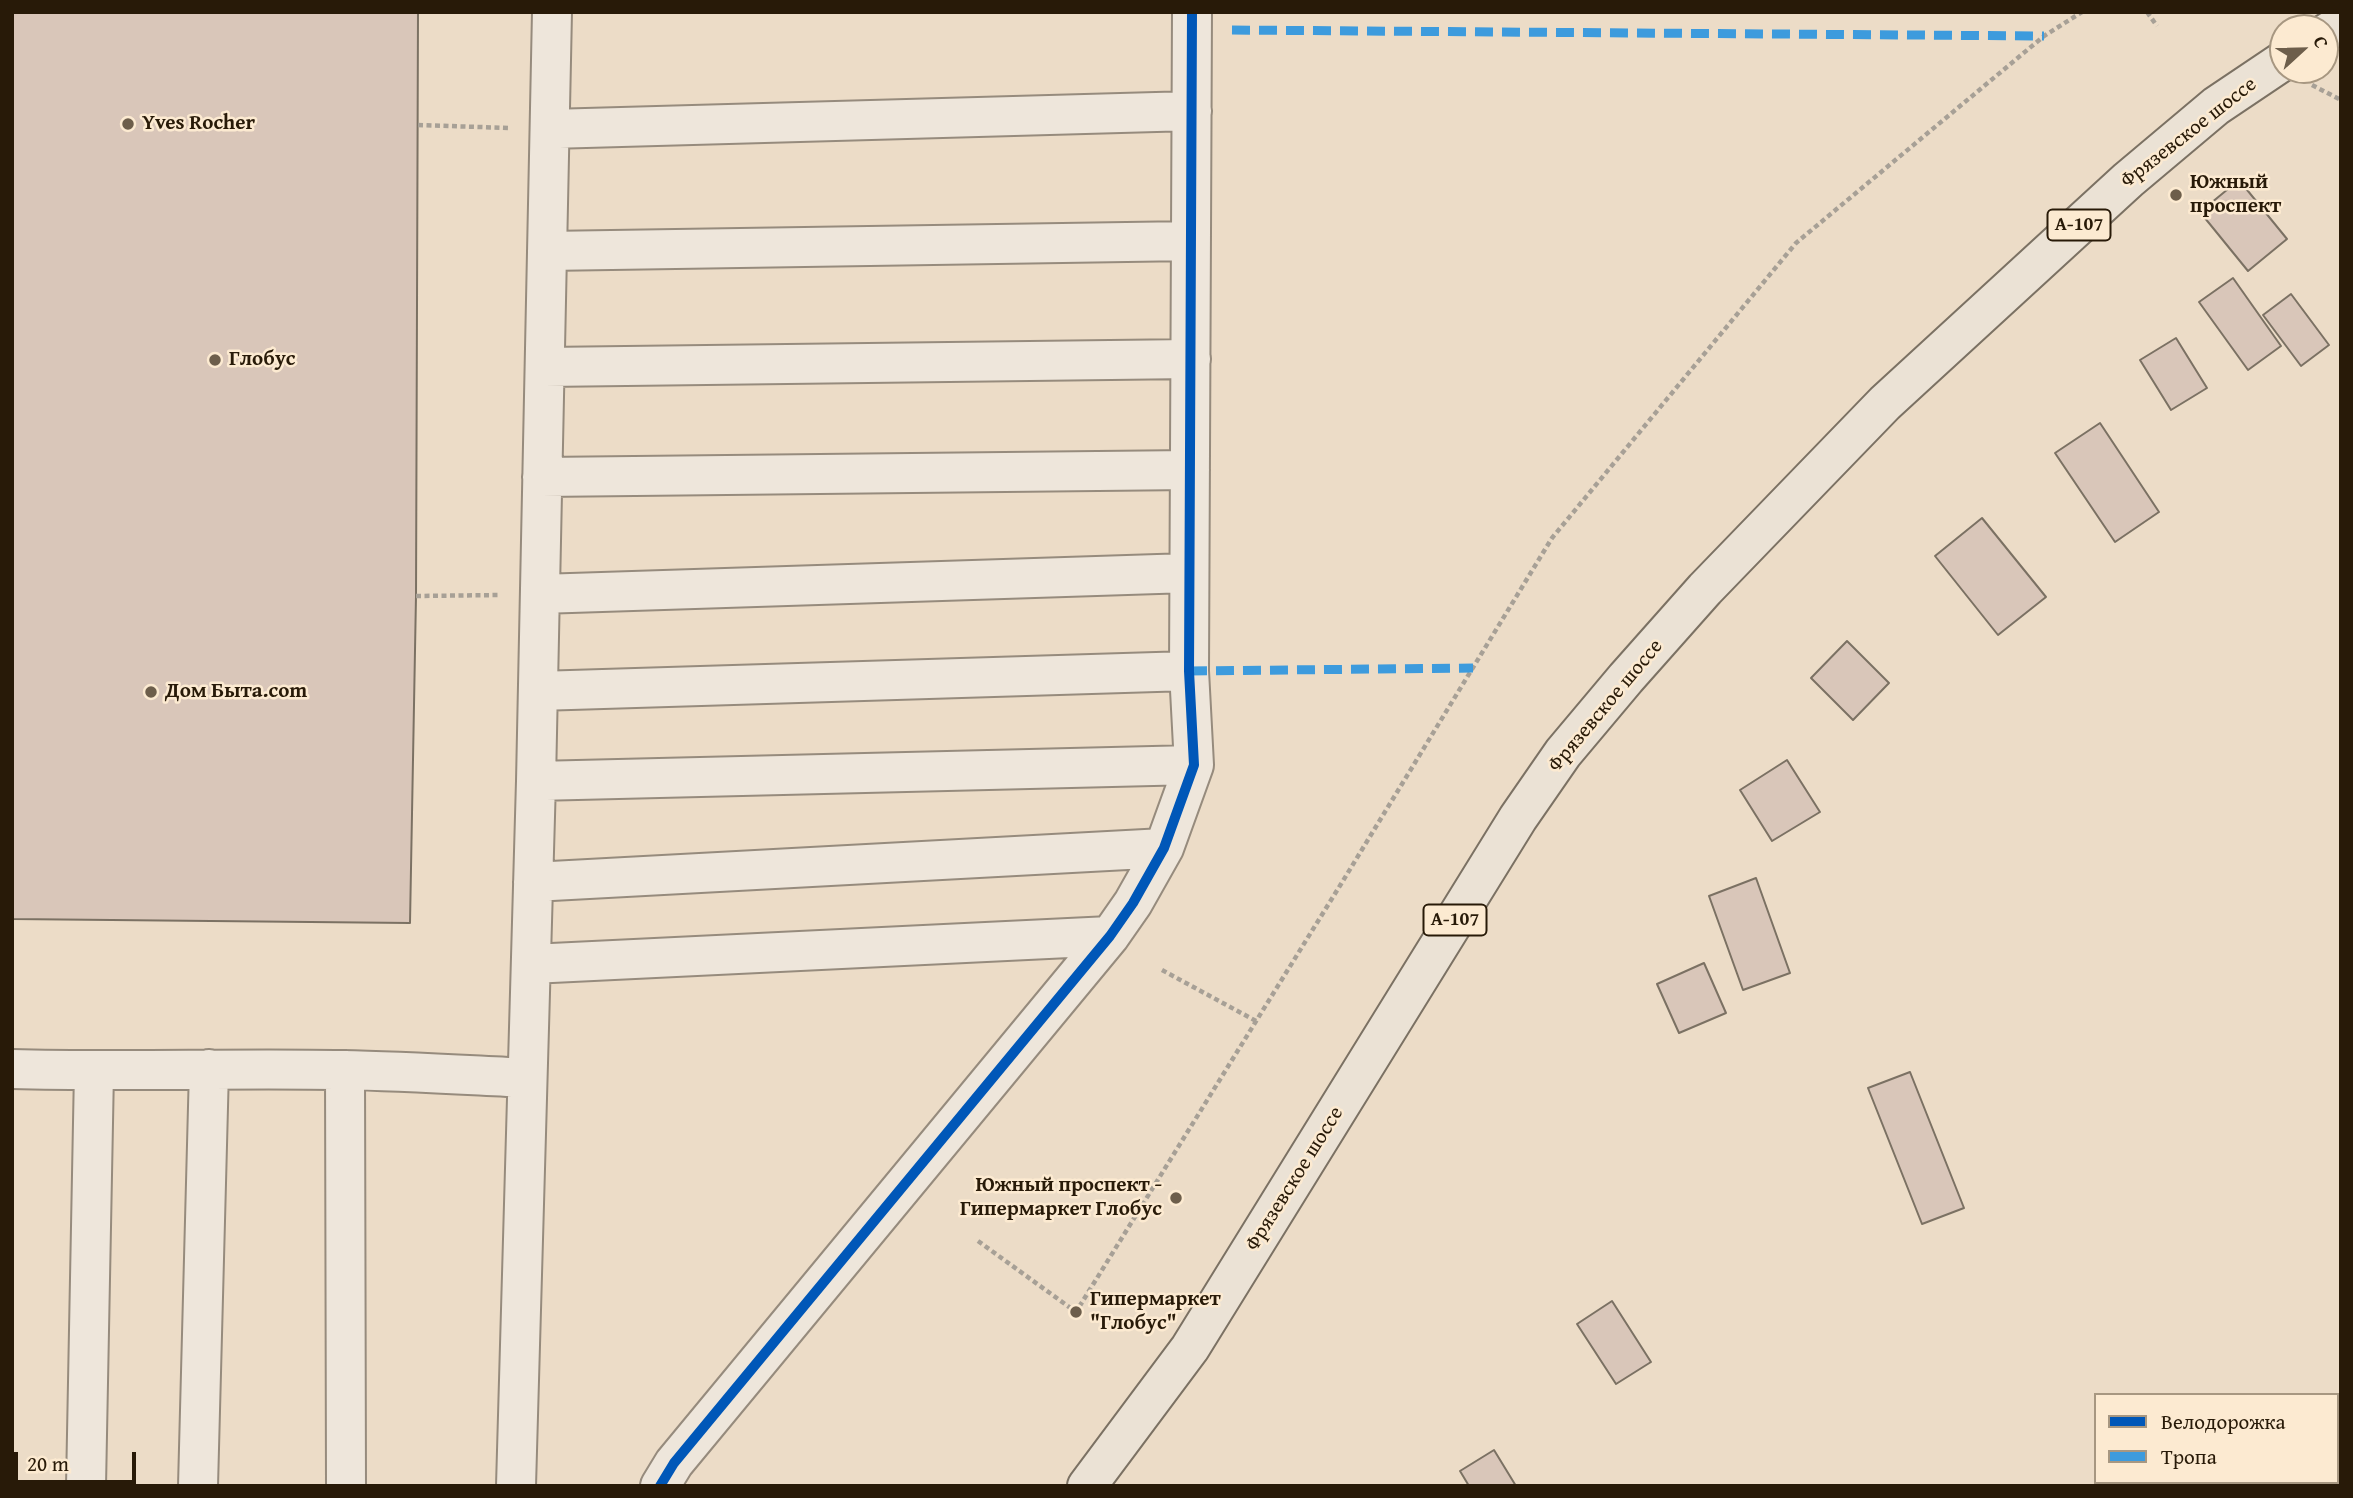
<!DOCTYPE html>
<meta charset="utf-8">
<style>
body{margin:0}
#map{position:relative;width:2353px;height:1498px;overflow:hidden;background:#ecdcc7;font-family:"Gentium Book Plus",serif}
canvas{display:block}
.frame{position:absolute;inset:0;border:14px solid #281a08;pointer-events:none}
.legend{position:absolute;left:2094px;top:1393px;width:245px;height:91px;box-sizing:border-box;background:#fcead1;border:2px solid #a79781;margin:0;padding:9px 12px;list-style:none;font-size:21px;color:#281a08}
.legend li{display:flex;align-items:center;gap:14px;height:35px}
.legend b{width:35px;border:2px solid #a79781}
.north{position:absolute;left:2269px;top:14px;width:70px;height:70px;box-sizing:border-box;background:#fcead1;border:2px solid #a79781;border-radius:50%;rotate:68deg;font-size:19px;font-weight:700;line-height:28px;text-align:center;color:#281a08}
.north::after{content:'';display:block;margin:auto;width:24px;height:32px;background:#6d5e4b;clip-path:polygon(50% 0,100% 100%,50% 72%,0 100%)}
.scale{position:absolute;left:14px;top:1452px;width:122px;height:32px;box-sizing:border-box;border:4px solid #281a08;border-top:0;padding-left:9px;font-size:21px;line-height:24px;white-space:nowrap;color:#281a08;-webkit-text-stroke:5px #fcead1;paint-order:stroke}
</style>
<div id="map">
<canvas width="2353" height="1498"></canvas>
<div class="frame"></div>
<ul class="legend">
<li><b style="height:9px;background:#0057b8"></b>Велодорожка</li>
<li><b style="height:9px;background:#3d9bdd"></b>Тропа</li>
</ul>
<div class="north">С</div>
<div class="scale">20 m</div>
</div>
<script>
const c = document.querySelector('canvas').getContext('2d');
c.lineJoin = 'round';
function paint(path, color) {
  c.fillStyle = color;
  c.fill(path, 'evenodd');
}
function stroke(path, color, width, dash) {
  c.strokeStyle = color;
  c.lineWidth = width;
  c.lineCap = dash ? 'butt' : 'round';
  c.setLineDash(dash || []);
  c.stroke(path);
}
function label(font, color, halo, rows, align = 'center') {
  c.font = font + ' "Gentium Book Plus",serif';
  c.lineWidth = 5;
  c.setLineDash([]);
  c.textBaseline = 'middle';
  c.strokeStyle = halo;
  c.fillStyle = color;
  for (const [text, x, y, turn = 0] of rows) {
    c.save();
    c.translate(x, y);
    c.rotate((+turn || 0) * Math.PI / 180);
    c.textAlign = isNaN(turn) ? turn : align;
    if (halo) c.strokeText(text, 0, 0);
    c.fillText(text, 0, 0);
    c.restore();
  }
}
const building = new Path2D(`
 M12,12H418L416,596L410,923L12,919Z
 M2239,180L2287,239L2248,271L2200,212Z
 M2233,278L2281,346L2248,370L2199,302Z
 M2291,294L2329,345L2301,366L2263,315Z
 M2176,338L2207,388L2171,410L2140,360Z
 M2100,423L2159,512L2115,542L2055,453Z
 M1982,518L2046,597L1998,635L1935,556Z
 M1847,641L1889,683L1853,720L1811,678Z
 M1787,760L1820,812L1772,841L1740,790Z
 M1756,878L1790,973L1743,990L1709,896Z
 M1704,963L1726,1013L1679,1033L1657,984Z
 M1910,1072L1964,1208L1922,1224L1868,1088Z
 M1612,1301L1651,1362L1616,1384L1577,1324Z
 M1494,1450L1516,1486H1469L1460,1471Z`);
paint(building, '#d9c6b9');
stroke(building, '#7b7163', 2);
const minor = new Path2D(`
 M552,12L536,781L1194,765
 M550,129L1192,111
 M547,251L1191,241
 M545,367L1191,359
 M542,477L1190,470
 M540,594L1189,573
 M538,691L1189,671
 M533,882L1164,848
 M531,964L1110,936
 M12,1069C122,1072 232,1068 342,1070C403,1071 465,1075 527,1078
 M345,1070L346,1486
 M86,1486L94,1071
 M198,1486L209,1069
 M516,1486L536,781
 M660,1486L674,1463L1110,936L1133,903L1164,848L1194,765L1189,671L1192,12`);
const highway = new Path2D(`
 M2325,34L2341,24
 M1087,1486L1190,1348L1518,818L1563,753L1626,678L1705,589L1885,403L2128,180L2216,106L2283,61`);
stroke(minor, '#968b7d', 42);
stroke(highway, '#7b7163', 42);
stroke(new Path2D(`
 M2147,12L2157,26
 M2312,85L2341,100
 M418,125L510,128
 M416,596L500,595
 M1162,970L1256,1021
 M978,1241L1076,1312L1341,884L1552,538L1796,243L2044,36L2082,12`), '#a7a096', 4.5, [5, 3.5]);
stroke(minor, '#eee6db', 38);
stroke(highway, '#ebe2d5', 38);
stroke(new Path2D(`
 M1232,30L2044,36
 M1189,671L1473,668`), '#3d9bdd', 9, [18, 9]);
stroke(new Path2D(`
 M660,1486L674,1463L1110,936L1133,903L1164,848L1194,765L1189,671L1192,12`), '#0057b8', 10);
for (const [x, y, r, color] of [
 [128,124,7,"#6d5e4b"],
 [2176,195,7,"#6d5e4b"],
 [215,360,7,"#6d5e4b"],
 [151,692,7,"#6d5e4b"],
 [1176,1198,7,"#6d5e4b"],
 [1076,1312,7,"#6d5e4b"]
]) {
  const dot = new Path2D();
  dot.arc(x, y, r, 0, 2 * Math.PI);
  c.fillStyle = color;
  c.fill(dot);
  stroke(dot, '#fcead1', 2.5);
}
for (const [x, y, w] of [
 [2079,225,63],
 [1455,920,63]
]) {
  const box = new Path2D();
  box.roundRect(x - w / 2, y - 15.5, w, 31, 5);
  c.fillStyle = '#fcead1';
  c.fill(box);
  stroke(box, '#281a08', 2);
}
label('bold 19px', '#281a08', null, [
 ["А-107",2079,225],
 ["А-107",1455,920]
]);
label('bold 21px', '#281a08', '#fcead1', [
 ["Yves Rocher",142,124],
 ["Южный",2190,183],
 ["проспект",2190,207],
 ["Глобус",229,360],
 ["Дом Быта.com",165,692],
 ["Южный проспект -",1162,1186,"right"],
 ["Гипермаркет Глобус",1162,1210,"right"],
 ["Гипермаркет",1090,1300],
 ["\"Глобус\"",1090,1324]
], 'left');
label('21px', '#281a08', '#fcead1', [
 ["Фрязевское шоссе",2189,133,-38],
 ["Фрязевское шоссе",1606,706,-50],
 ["Фрязевское шоссе",1295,1179,-58]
]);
</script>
